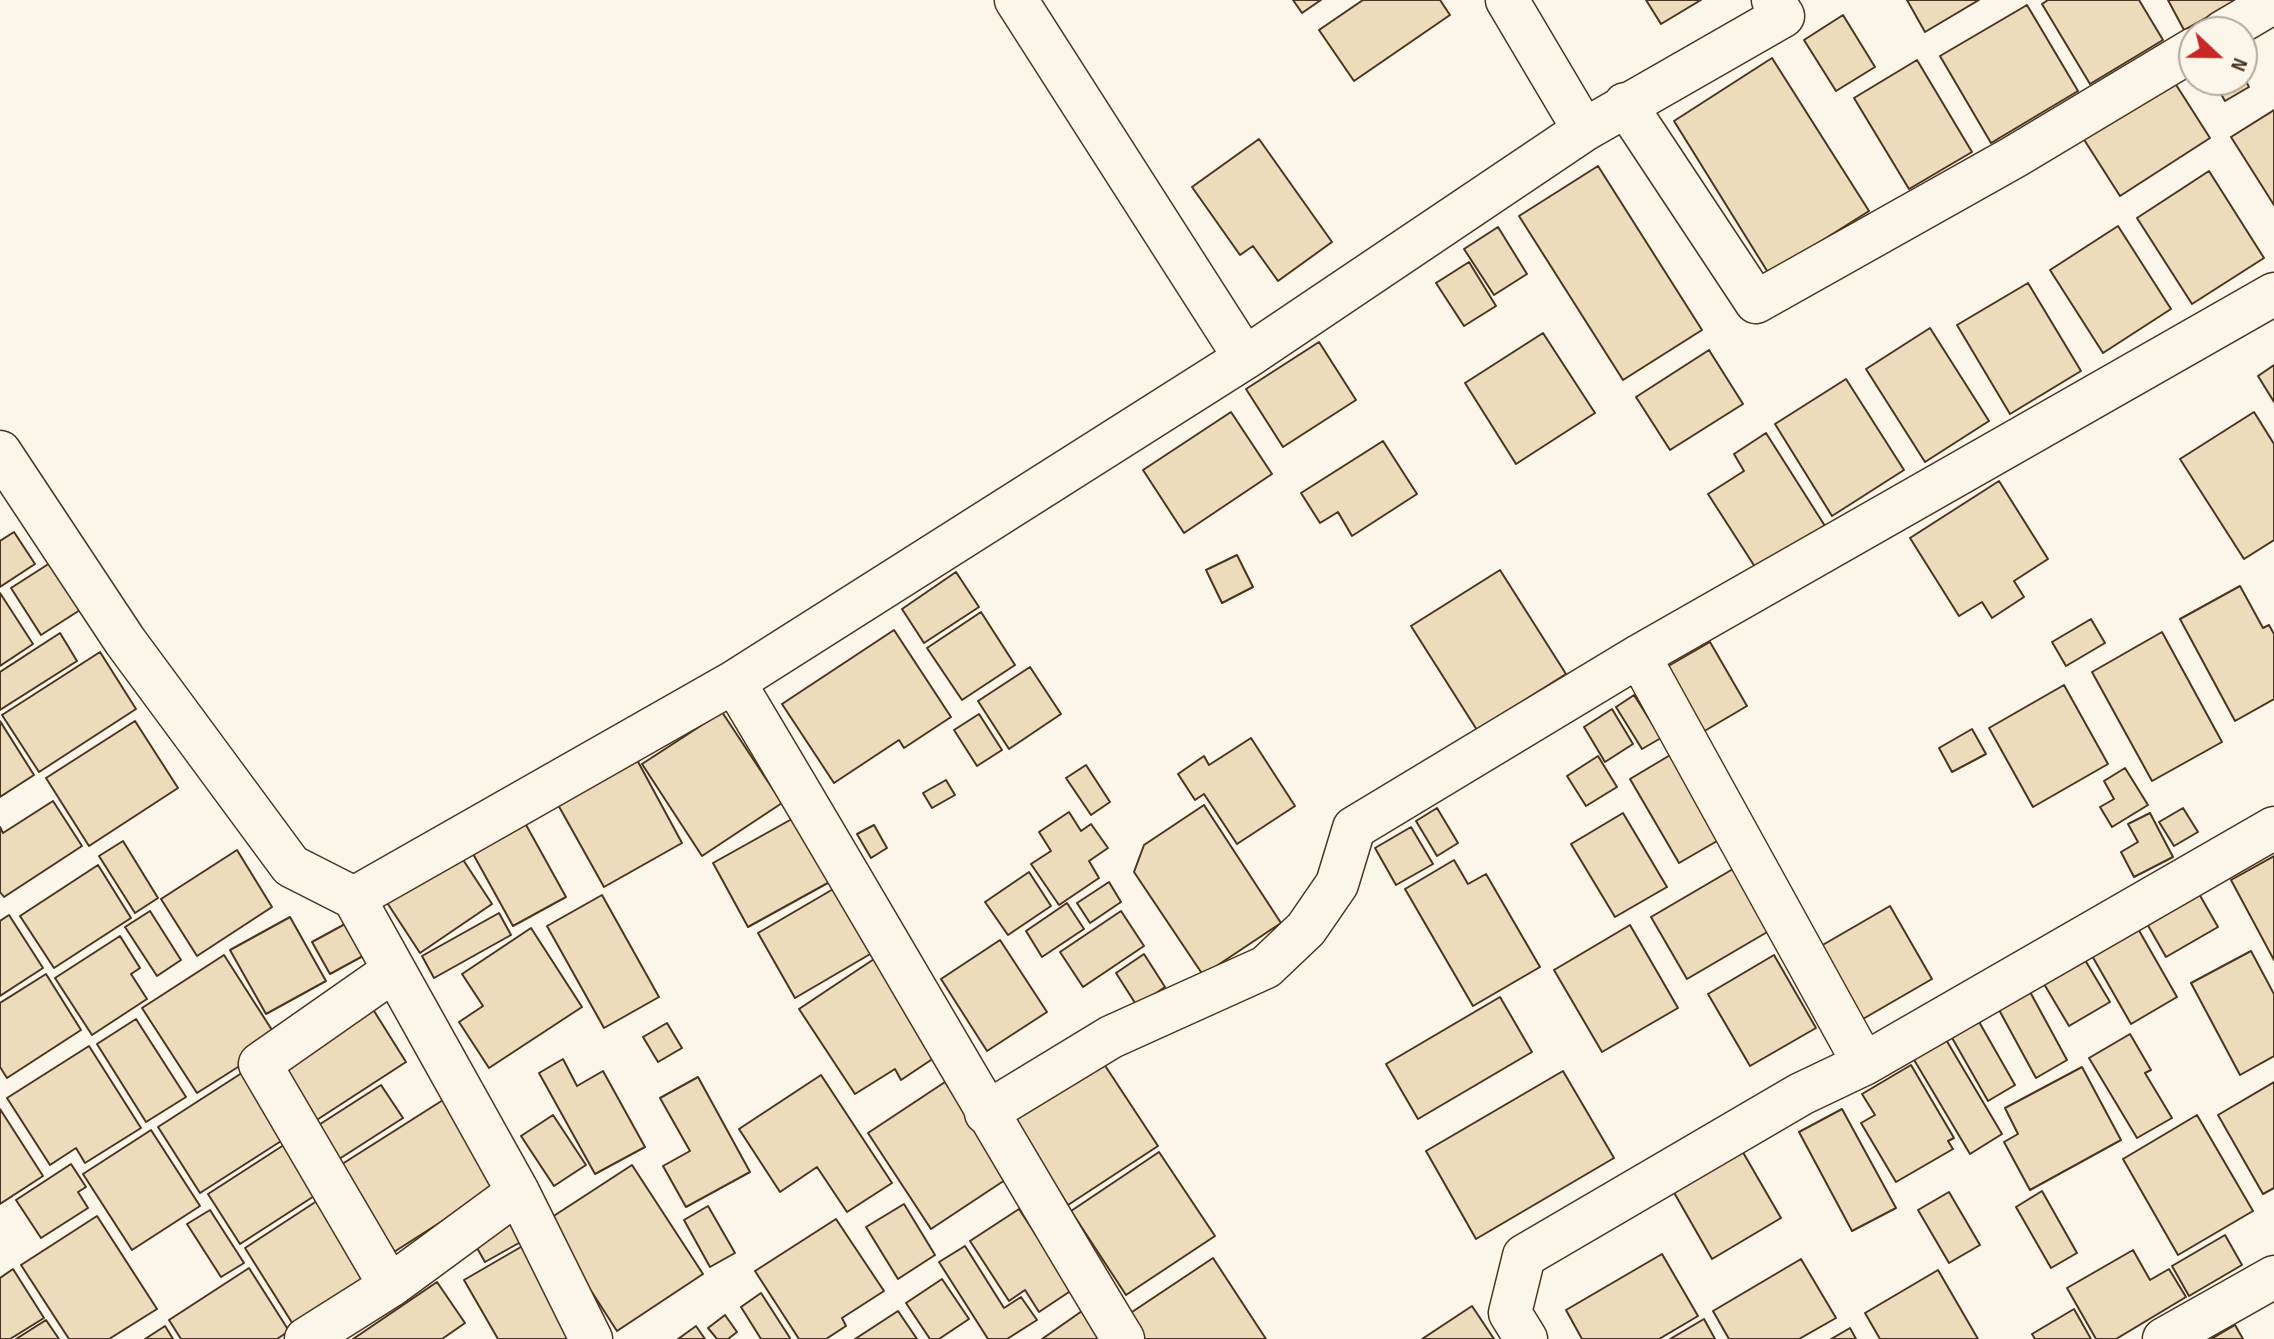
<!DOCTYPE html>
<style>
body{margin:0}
#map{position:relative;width:2274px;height:1339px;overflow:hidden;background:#fbf6e9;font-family:"Sofia Sans Condensed",sans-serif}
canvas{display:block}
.north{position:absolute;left:2178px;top:16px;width:80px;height:80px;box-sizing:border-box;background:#fbf6e9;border:2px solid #b4a999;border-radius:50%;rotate:112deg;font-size:22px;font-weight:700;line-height:32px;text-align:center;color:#4a3520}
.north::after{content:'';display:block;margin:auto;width:28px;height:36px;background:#c62828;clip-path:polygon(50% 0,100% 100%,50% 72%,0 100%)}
</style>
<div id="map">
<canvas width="2274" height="1339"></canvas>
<div class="north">N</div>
</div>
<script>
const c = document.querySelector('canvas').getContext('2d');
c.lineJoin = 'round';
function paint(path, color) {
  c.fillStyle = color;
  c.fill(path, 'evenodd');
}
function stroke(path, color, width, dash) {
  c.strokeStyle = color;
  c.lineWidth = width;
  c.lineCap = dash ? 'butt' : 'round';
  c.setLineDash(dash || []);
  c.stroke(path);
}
const building = new Path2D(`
 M1293,0H1321L1302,13Z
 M1363,0H1440L1450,15L1354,81L1319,30Z
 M1646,0H1701L1661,24Z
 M1907,0H1979L1925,32Z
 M2048,0H2139L2163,40L2090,84L2042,4Z
 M2168,0H2238L2184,30Z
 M2027,5L2078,91L1991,143L1940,56Z
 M1843,15L1875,67L1836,91L1804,40Z
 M1772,58L1869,211L1769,274L1674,121Z
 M1917,60L1972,152L1909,189L1854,98Z
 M2242,74L2249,87L2225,101L2213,80H2242Z
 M2173,80L2210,138L2120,196L2083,138Z
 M2274,110V205L2231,137Z
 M1259,139L1332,242L1278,281L1253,246L1240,255L1192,187Z
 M1598,166L1702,330L1623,380L1519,216Z
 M2209,171L2264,258L2192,304L2137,218Z
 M2118,226L2171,309L2103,353L2050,270Z
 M1498,227L1527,274L1494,295L1464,249Z
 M1469,262L1496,306L1464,326L1436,283Z
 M2028,283L2081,371L2010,414L1957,325Z
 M1930,328L1989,421L1925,462L1866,369Z
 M1543,333L1595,413L1516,464L1465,383Z
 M1319,342L1356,400L1283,447L1246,389Z
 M1709,350L1743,404L1670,450L1636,397Z
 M2274,365V402L2258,376Z
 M1846,379L1904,470L1832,516L1775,424Z
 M1231,412L1272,474L1184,533L1143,470Z
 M2254,412L2274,444V540L2244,559L2180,459Z
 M1766,433L1825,526L1757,570L1708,494L1744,471L1734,454Z
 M1383,441L1417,494L1352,536L1338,512L1320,523L1301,493Z
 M1999,481L2048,559L2014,581L2024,597L1992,618L1982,602L1959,616L1910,538Z
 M14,532L35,564L0,587V541Z
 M1237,555L1253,587L1222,603L1206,570Z
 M50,563L80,610L41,635L11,588Z
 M1500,570L1566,674L1477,730L1411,626Z
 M956,572L979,607L924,643L902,609Z
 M2240,586L2263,628L2269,625L2274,634V699L2235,721L2180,619Z
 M0,593L33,644L0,666Z
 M981,612L1015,665L962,700L927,648Z
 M2091,619L2105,643L2066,666L2052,642Z
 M894,630L951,717L904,748L899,740L834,783L782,704Z
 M2162,632L2222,742L2152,781L2092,672Z
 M60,633L77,661L0,710V672Z
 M1710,642L1747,706L1696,736L1658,672Z
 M100,652L136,709L39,772L2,715Z
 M1030,667L1061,714L1009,749L978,701Z
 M2064,685L2108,764L2033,807L1989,728Z
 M1634,695L1661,738L1642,749L1616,707Z
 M1612,709L1633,744L1605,762L1584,727Z
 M722,712L782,803L702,856L642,764Z
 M979,714L1002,750L977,766L954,730Z
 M0,721L34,775L0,797Z
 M135,721L178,788L89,846L46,778Z
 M1972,729L1986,754L1952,772L1939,748Z
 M1251,738L1295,806L1237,844L1204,794L1195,800L1178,774L1204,756L1209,765Z
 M1682,748L1731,833L1679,863L1630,779Z
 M1598,756L1617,787L1586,806L1567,776Z
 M636,758L682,843L604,887L557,803Z
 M1086,765L1110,802L1091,815L1066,778Z
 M2125,768L2148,805L2112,827L2100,807L2114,799L2104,781Z
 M946,780L955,795L932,808L923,793Z
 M53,801L82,846L4,897L0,892V827L3,833Z
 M1204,805L1281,923L1203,975L1134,872L1144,845Z
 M1437,808L1458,843L1437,856L1416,821Z
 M2183,808L2198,832L2174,846L2159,822Z
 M1069,812L1081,831L1091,824L1108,848L1089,861L1099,878L1059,905L1031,864L1051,851L1039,832Z
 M1623,813L1667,887L1615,917L1571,844Z
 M2150,813L2173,857L2134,877L2121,852L2138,842L2128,824Z
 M799,815L835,879L748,927L713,863Z
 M525,823L566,897L513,926L472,852Z
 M874,825L887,848L871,858L857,834Z
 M1411,827L1433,864L1396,885L1375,848Z
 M123,841L158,898L135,913L99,856Z
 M456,849L492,904L420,953L384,898Z
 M237,850L272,907L197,956L161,899Z
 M2274,856V960L2231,880Z
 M1454,860L1468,884L1486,874L1540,967L1473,1006L1405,889Z
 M98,865L131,918L54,968L20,916Z
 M1733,869L1769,931L1687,979L1651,917Z
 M1029,872L1051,906L1008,935L985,902Z
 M1109,882L1121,902L1090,923L1077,903Z
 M835,888L872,953L795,998L758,933Z
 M2198,892L2218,927L2166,957L2146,922Z
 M602,895L659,997L604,1028L547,926Z
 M1067,903L1084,929L1042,957L1026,931Z
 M1890,906L1932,979L1856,1023L1814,950Z
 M150,911L181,960L157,976L125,927Z
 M1121,911L1144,946L1083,987L1060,952Z
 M499,913L511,935L434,978L422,956Z
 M9,915L43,968L0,996V921Z
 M290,917L326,981L266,1014L230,950Z
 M345,924L363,956L330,974L312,942Z
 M1630,925L1678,1008L1602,1052L1554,970Z
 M2137,927L2177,997L2131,1024L2091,954Z
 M531,928L582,1007L489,1068L459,1022L483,1006L462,974Z
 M120,936L140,968L131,974L147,999L92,1035L55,978Z
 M1000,940L1047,1012L987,1051L941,979Z
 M2251,951L2274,994V1056L2240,1075L2191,983Z
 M1144,954L1165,987L1137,1006L1116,973Z
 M224,955L279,1041L197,1093L142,1008Z
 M1774,955L1816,1028L1750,1066L1708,994Z
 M874,959L937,1056L901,1080L895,1069L855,1094L799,1009Z
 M2085,960L2110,1002L2069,1026L2044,984Z
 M46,974L81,1030L7,1078L0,1067V1003Z
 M2029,990L2067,1060L2036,1078L1998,1008Z
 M1500,997L1532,1052L1418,1119L1386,1064Z
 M369,1003L406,1062L309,1125L271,1066Z
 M1974,1013L2015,1085L1988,1101L1947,1029Z
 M136,1019L186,1097L146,1122L97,1044Z
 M667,1023L682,1048L658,1062L643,1037Z
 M1942,1033L2002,1134L1970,1154L1910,1053Z
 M2130,1034L2151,1070L2145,1073L2172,1118L2137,1138L2089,1058Z
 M89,1046L141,1128L85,1163L76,1148L50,1165L7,1098Z
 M563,1059L577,1086L603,1071L645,1147L595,1174L539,1073Z
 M1102,1061L1158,1146L1068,1205L1013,1120Z
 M1911,1065L1954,1138L1948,1141L1953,1149L1896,1182L1861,1123L1875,1115L1862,1094Z
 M2082,1067L2121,1140L2030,1190L2004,1142L2018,1134L2005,1108Z
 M248,1069L289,1136L200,1193L158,1127Z
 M1563,1071L1614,1158L1476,1239L1426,1151Z
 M821,1075L892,1183L847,1212L817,1167L780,1192L739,1129Z
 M698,1077L750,1172L686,1207L663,1166L690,1151L660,1098Z
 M945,1082L1008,1178L931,1229L868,1133Z
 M2274,1082V1188L2263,1194L2218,1115Z
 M381,1085L403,1118L336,1161L314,1128Z
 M443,1100L497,1186L383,1259L328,1173Z
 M0,1109L43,1176L0,1204Z
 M1842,1109L1896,1208L1852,1231L1799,1132Z
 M553,1115L586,1165L554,1186L521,1136Z
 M2197,1115L2253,1211L2178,1255L2123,1159Z
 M151,1130L200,1206L132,1250L83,1174Z
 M290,1141L322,1191L240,1244L208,1194Z
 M1737,1142L1781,1218L1712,1259L1668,1182Z
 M1159,1152L1215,1236L1126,1295L1071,1211Z
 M71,1164L86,1187L78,1192L88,1208L41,1238L16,1200Z
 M632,1165L703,1274L617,1331L546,1221Z
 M2042,1191L2077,1253L2051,1268L2016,1207Z
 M1949,1192L1980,1245L1949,1263L1918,1210Z
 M323,1197L375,1278L296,1329L245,1248Z
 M904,1204L935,1255L898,1279L866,1227Z
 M708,1206L735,1253L710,1267L684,1220Z
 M1019,1209L1072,1290L1039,1312L1025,1290L1009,1301L970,1241Z
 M210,1210L244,1263L221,1277L187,1224Z
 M97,1216L157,1309L109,1339H69L21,1265Z
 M514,1217L526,1239L485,1262L473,1241Z
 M836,1219L884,1291L842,1318L846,1326L826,1339H799L755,1271Z
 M2225,1235L2242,1265L2189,1296L2172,1266Z
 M526,1244L580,1339H498L464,1280Z
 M965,1246L1004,1308L1021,1297L1037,1320L1007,1339H988L939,1262Z
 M2133,1250L2150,1280L2169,1269L2186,1297L2116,1339H2096L2067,1288Z
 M1662,1254L1698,1316L1659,1339H1582L1566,1310Z
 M1213,1258L1266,1339H1141L1126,1316Z
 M1801,1259L1836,1318L1799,1339H1729L1713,1311Z
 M249,1268L289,1331L277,1339H181L169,1320Z
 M13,1269L44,1318L10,1339H0V1278Z
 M1938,1270L1978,1339H1880L1865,1313Z
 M942,1279L969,1319L939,1339H930L906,1303Z
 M437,1282L465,1323L442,1339H353Z
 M761,1293L790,1338L789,1339H761L741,1307Z
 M1472,1306L1494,1339H1422Z
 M2074,1309L2091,1339H2035L2032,1334Z
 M898,1311L917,1339H855Z
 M1082,1311L1102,1339H1042Z
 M725,1315L737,1332L728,1339H717L708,1328Z
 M1704,1319L1715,1339H1670Z
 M46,1320L59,1339H16Z
 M2235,1325L2243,1339H2211Z
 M165,1326L173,1339H145Z
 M696,1326L705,1339H678Z
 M1850,1328L1856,1339H1831Z`);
paint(building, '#ecdcbc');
stroke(building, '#4a3520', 2);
const street = new Path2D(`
 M1016,0L1245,358
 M1507,0L1584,130
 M2223,32L2274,2
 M1625,104L1756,302L2014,157L2194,49
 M0,452L125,641L291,866L354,898
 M1639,656L1864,1064
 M734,682C865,900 991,1121 1123,1339
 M986,1113L1111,1037L1266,967L1306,929L1337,884L1354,828L1639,656L2274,294
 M390,1286L260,1064L393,971
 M306,1339L390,1286L518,1192
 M591,1339L518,1192L354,898L734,682L1245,358L1584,130L1783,16L1773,0
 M1526,1339L1510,1313L1524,1256L1801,1094L1864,1064L2274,828
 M2164,1339L2274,1277`);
stroke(street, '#4a3520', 45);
stroke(street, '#fbf6e9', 42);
</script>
